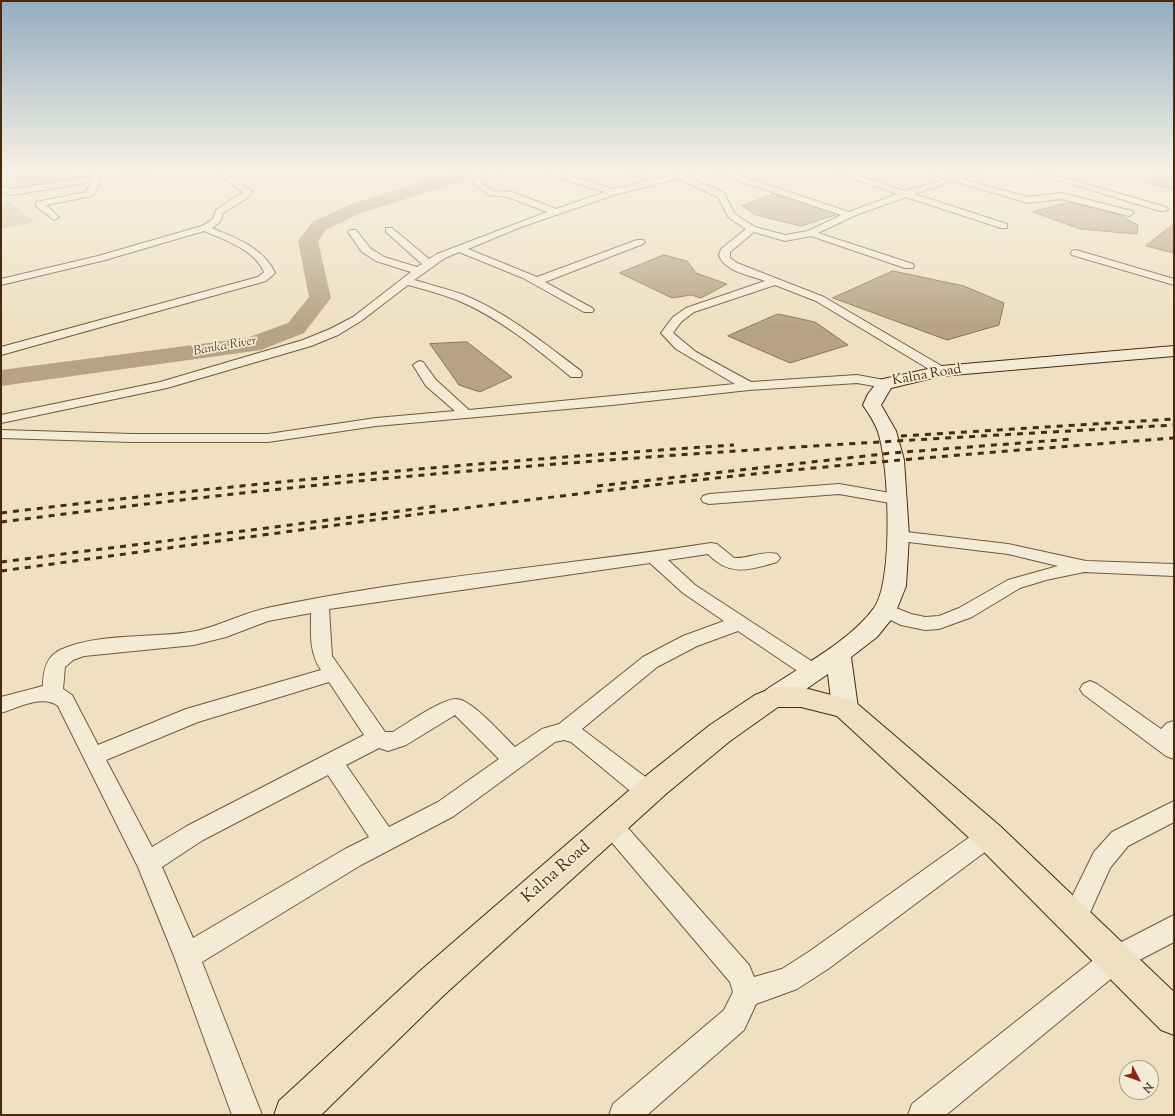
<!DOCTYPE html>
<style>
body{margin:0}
#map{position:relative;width:1175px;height:1116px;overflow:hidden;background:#eee0c1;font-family:"Sorts Mill Goudy",serif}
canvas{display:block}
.frame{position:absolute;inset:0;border:2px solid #482b0f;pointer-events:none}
.north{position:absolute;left:1119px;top:1060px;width:40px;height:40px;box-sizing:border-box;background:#f4ebd7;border:1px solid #af9e87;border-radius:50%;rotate:131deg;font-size:11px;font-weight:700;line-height:16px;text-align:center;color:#482b0f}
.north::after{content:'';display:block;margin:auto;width:14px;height:18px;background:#8f2418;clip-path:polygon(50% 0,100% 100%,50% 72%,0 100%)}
</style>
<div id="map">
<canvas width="1175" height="1116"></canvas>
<div class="frame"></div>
<div class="north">N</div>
</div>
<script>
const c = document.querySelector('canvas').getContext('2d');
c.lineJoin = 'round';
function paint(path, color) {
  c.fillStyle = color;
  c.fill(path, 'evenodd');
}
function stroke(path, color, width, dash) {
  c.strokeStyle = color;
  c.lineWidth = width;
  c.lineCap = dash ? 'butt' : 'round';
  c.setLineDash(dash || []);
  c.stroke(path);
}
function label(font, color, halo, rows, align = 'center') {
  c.font = font + ' "Sorts Mill Goudy",serif';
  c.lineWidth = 3.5;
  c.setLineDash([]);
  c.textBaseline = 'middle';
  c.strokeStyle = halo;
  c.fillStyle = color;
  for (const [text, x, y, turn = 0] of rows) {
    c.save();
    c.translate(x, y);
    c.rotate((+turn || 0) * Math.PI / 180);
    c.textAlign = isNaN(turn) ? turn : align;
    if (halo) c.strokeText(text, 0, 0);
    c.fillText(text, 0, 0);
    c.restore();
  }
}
paint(new Path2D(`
 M18,172H72L81,177L17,187L14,177Z
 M10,202L34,222L1,229V204Z`), '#d2c1a3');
const water = new Path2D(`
 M1174,177V190L1149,184Z
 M774,194L826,209L835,215L801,226L756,215L742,206Z
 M1070,202L1120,215L1138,225L1137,234L1080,229L1033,212Z
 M1174,224V253L1146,246Z
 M664,255L687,261L696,273L727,284L701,298L691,295L672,298L620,273Z
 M893,271L964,286L1004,303L999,325L947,340L833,298Z
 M778,314L815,322L848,345L790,363L728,336Z
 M467,342L512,377L480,392L459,385L430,344Z`);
paint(water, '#b6a284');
stroke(water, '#8a7255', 1);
paint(new Path2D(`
 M454,172H475L473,175L463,181L361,213L326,230L318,241L331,298L304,333L261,350L1,386V370L247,338L288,323L309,297L298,241L312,222L349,205Z`), '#b6a284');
const street = new Path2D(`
 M91,172H148L144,174L100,178L96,192L92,196L46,205L59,217L54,220L36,206V202L86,192L91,182L13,195L1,192V186L13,189L88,177L94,176Z
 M214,172H223L252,191L249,197L223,213L220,222L212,228C236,238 264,248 275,273L266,281L1,355V347L258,277L264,272C255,250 225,240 204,231L105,260L1,285V279L98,256L202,226L213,219L216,210L243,192Z
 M494,172H505L482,183L494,191L512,192L556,209L605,192L545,174L544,172H556L614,189L648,181L625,172H637L658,179L685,172H698L687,176L724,193L734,213L741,218L755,227L785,235L808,231L841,215L718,174L717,172H729L849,212L897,194L835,172H847L905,191L945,179L926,172H939L953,176L968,172H981L963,179L1028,197L1061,193L1132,211L1134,213L1129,216L1061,199L1028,203L954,181L914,194L1007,224V228H1001L906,197L856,215L818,233L913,264L914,266L913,268H905L811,236L785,241L754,232L730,252V258L737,263L824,297L945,368L947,371L945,374H937L816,301L775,285L694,312L681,322L673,333L696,352L751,382L857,375L890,381L892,384L890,387L885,388L857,383L749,390L612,405L376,426L268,442H132L1,438V430L132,434H268L376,418L455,411L426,386L413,365L419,361L423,362L436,380L469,410L735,384L676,349L661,333L673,317L686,308L765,281C752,276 723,271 719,255L721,249L746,229L729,218L718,197L678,179L617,194L521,227L468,249L537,277L637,240H643L645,242L643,244L545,282L592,308L594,310L592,312H584L523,278L459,252L445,258L414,280C431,285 448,289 464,295C507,313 544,343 581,371L582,374L581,377H571C536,348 500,318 457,300C441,294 424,289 408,285L361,321L338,335L311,346L167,388L1,423V415L160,382L303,340L330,329L353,317L411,272L376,261L362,252L348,232L350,230H356L370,248L384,257L417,267L422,264L386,232V228H392L429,259L437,254L547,212L508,197L489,195L473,183L479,177Z
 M1032,172H1044L1166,207L1168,209L1166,211H1160Z
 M1157,172H1167L1163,175H1157Z
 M1076,250L1174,279V285L1072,255L1071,253L1072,251Z
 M839,484L896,494L902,496L904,499L902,502L896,504L839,494L709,504L703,502L701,499L703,496L709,494Z
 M898,531L1008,544L1086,561L1174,564V576L1084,572L1046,580L1020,588L972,617L939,629L925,630L901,625L880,615L877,610L880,605L886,604L911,614L925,617L939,616L959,608L1008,580L1058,566L1008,554L892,540L890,536L892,532Z
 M711,543L717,544L734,558C748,559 764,550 777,554L780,558L777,562C749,570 730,577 708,554L668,560L695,585L819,666L822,671L819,676L812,678L805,676L738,631L697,646L657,667L582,729L656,785L659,792L656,799L648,802L640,799L571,742L564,740L555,742L454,816L361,865L202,962L262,1115H232L174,956L138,867L58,706C43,694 17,708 1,713V697L43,686C43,671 46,657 60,650C99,632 154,639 196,631C220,626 243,613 267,608C413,577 563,566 711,543ZM650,563L683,593L724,621L683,636L643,657L559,724L542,729L515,747C503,736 472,699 456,699C442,699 406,724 393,732H385L332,656L329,609ZM311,613C311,633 309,652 321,670L186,709L98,745L72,695L63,689L65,667L73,660L84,656L194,645L226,637L268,621ZM329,682L364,735L187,826L152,847L106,760L198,722ZM455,715L499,759L438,802L389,827L346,765L379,748L388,751L406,745ZM328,775L369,837L345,849L193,938L162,867L203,840Z
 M1090,681L1097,684L1161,729L1167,723L1174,721V759L1166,756L1083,694L1080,689L1083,684Z
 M1174,801V822L1128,846L1110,868L1083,928L1074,931L1065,928L1061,919L1094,852L1112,832Z
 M611,815L619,818L749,965L754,977L782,969L810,951L981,829L989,825L997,829L1001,836L997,843L828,969L797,989L756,1004L744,1030L647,1115H609L613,1104L724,1010L733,992L730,982L603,832L599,825L603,818Z
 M1174,915V942L1124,968L946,1115H908L912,1104L1106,950Z`);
const secondary = new Path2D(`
 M1174,346V356L941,376L891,388L881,405L896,431L904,460L909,536L906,586L894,616L877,637L851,657L858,708L854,715L845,718L836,715L832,708L828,674L784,704L775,707L766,704L762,697L766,690C801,666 849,642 874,608C894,582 889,462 878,432C875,422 868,413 863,405L868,394L879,380L941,366Z`);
const primary = new Path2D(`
 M775,687H801L854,701L1000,826L1174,992V1035L1161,1030L978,846L837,716L801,707H778L730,741L667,793L444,995L321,1115H274L279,1101L420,971L647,775L710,725L755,695Z`);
stroke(street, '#72583c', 2);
stroke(secondary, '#482b0f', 2);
stroke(primary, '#482b0f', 2);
paint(street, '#f4ebd7');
paint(secondary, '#f4ebd7');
paint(primary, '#eee0c1');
stroke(new Path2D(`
 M901,436L1174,419
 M597,486L892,453L1072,439
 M1,513C245,483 489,461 734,445
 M1,522C165,501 330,482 495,469C721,450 948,438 1174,425
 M1,562L438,506
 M1,571C236,539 471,505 707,479C862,462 1018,450 1174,438`), '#482b0f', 3, [6, 6]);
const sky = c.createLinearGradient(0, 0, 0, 328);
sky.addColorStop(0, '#94adc0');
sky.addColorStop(0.52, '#f7f1e3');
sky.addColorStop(1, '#f7f1e300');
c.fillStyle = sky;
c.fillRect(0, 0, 1175, 328);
label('italic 13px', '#64492c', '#f4ebd7', [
 ["Banka River",225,347,-10]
]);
label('14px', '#482b0f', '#f4ebd7', [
 ["Kalna Road",927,376,-10]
]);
label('17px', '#482b0f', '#f4ebd7', [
 ["Kalna Road",557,873,-41]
]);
</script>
